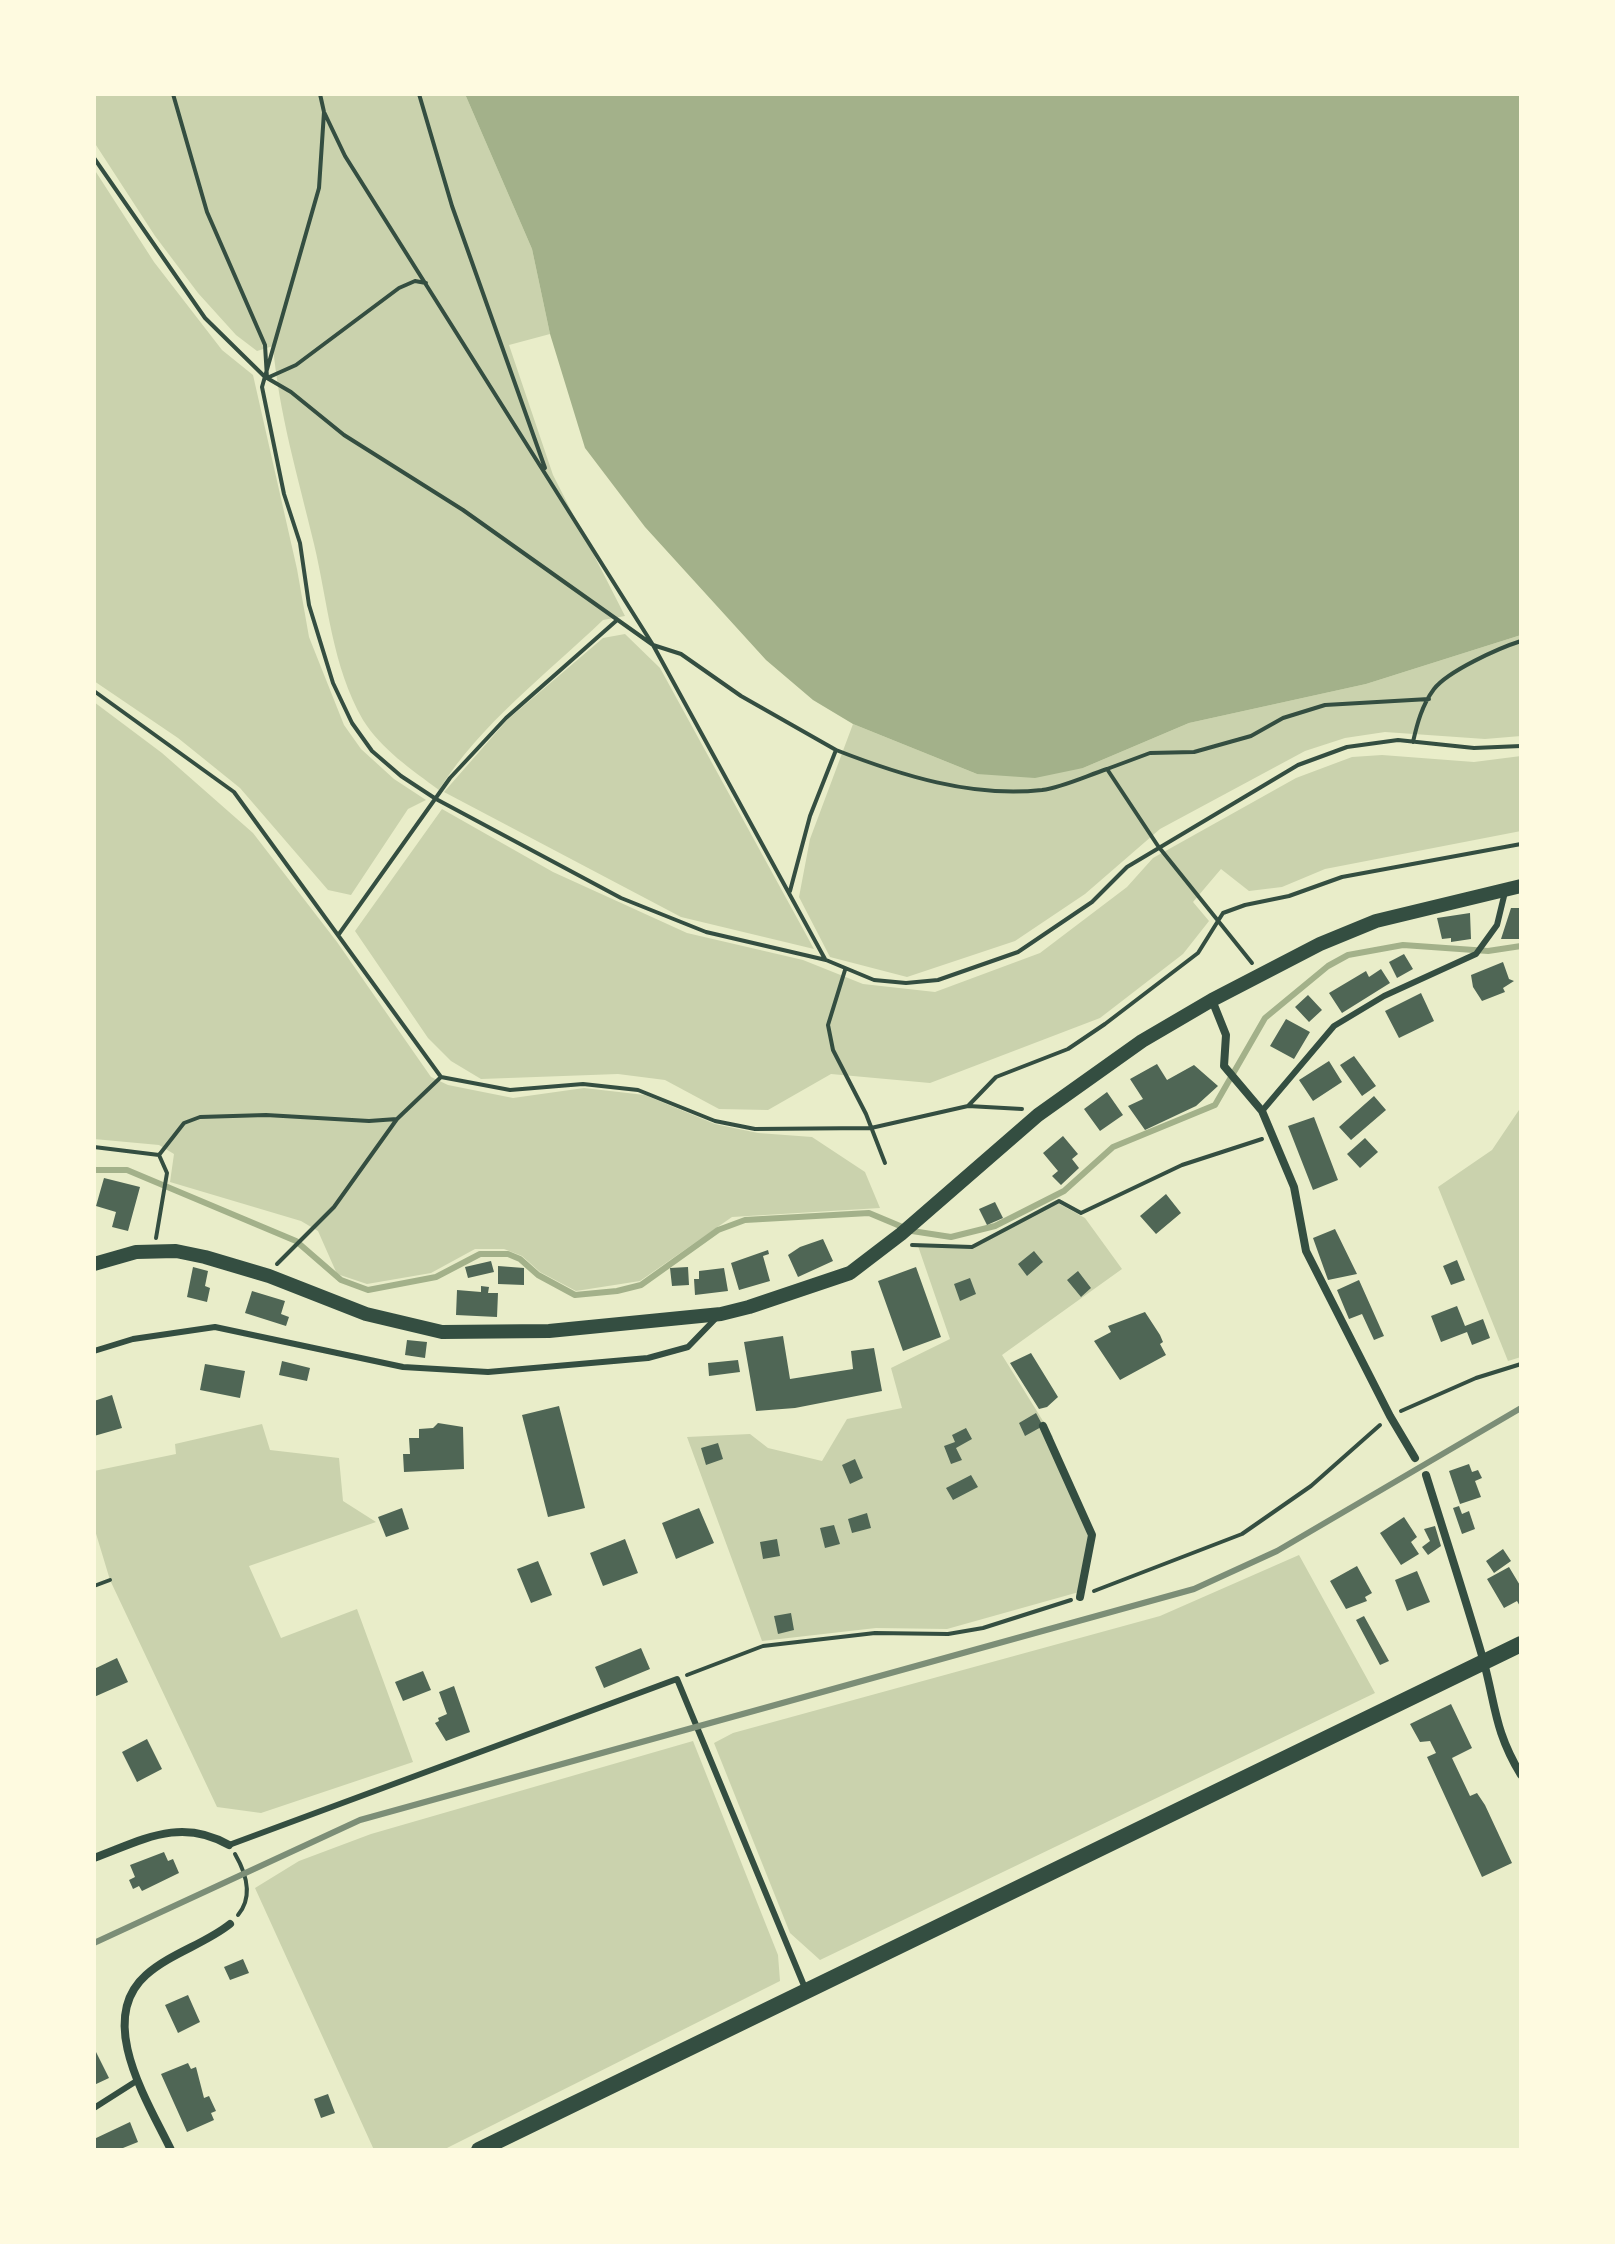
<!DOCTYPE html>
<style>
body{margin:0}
#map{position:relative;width:1615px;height:2244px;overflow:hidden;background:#e9edc9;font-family:"Noto Sans",sans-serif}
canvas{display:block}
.frame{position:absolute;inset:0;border:96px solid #fefae0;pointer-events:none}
</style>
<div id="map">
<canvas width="1615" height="2244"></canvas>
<div class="frame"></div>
</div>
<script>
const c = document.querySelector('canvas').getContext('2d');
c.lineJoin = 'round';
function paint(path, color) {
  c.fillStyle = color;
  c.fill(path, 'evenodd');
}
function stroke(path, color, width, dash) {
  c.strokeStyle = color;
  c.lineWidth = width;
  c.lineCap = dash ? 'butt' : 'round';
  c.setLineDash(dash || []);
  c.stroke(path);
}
paint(new Path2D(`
 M94,94H465L532,249L550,334L509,345L553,475L625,616L603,620C548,673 479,725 439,790C412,770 381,749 363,720C332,666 328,603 314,544C298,477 279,414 273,346L257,351L236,335L198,293L155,236L94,142Z
 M94,169L154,262L222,350L253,375L297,569L309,637L344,725L361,749L394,779L426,800L408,809L351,895L328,890L240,788L178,738L94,681Z
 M625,634L660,668L814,949L681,917L444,792L507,720L603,638Z
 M1521,635V736L1485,739L1385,732L1345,738L1305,751L1160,829L1085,894L1015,941L907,977L830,957L799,897L810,839L853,724L977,774L1083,768L1189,723L1366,684Z
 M94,702L162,753L253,833L337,942L431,1077L448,1085L513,1098L584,1088L645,1095L715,1124L758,1133L812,1137L865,1172L880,1208L732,1217L640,1281L576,1291L540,1272L522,1256L504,1249H475L431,1273L367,1284L337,1274L318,1231L301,1221L170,1182L174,1154L159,1145L94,1139Z
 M1382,755L1474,762L1521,756V831L1325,869L1282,887L1249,891L1221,869L1193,902L1209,921L1183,954L1100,1018L930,1083L831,1074L768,1110L719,1109L665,1080L618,1074L481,1079L451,1061L428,1038L355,931L442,809L553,872L687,933L803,960L863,984L935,992L1040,953L1127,887L1153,858L1296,778L1352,757Z
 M1521,1107V1357L1508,1361L1438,1187L1492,1150Z
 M1058,1203L1085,1218L1122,1269L1002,1355L1053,1437L1048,1440L1092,1535L1079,1592L947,1629L876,1628L762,1641L687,1437L750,1434L768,1448L822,1461L847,1419L902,1408L891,1368L950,1339L918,1246L975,1247Z
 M262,1424L270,1450L339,1458L343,1501L376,1522L249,1566L281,1638L357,1609L413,1762L261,1813L217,1807L110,1580L94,1527V1471L176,1454L175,1444Z
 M1299,1555L1375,1693L820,1960L790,1933L714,1743L733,1733L1160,1616Z
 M693,1741L778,1955L780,1981L443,2150H374L255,1888L299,1861L371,1834Z`), '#cad2ad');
paint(new Path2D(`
 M465,94H1521V635L1366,684L1189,723L1083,768L1035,778L977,774L853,724L813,700L766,660L645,527L585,448L550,334L532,249Z`), '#a3b18a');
stroke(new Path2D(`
 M94,1170H127L296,1241L341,1280L368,1290L436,1277L480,1254H508L520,1259L538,1275L575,1295L617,1291L641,1285L718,1230L745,1220L869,1213L912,1231L951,1237L995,1226L1064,1191L1113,1147L1215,1105L1265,1018L1328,966L1348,955L1403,945L1488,951L1521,946`), '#a3b18a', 6);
paint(new Path2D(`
 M1511,908H1521V939H1501Z
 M1470,913L1471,939L1451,942V938L1442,939L1437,918Z
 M1404,954L1413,969L1397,978L1389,962Z
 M1503,962L1509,979L1514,981L1503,988L1505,992L1482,1001L1473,987L1471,975Z
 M1381,969L1390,983L1342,1013L1329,993L1366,971L1369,977Z
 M1421,993L1434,1021L1399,1038L1385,1011Z
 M1308,995L1322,1010L1309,1022L1295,1007Z
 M1286,1019L1310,1032L1294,1059L1270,1046Z
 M1354,1056L1376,1086L1362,1096L1340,1065Z
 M1329,1061L1342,1082L1313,1101L1299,1080Z
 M1157,1064L1167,1080L1194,1065L1218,1086L1196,1106L1145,1130L1128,1106L1143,1099L1130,1079Z
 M1107,1092L1123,1115L1100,1131L1084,1109Z
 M1374,1096L1386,1110L1351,1140L1339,1127Z
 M1314,1117L1338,1180L1313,1190L1288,1126Z
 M1063,1136L1078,1154L1072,1159L1079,1168L1061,1185L1052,1176L1058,1171L1043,1153Z
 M1365,1138L1378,1152L1360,1168L1347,1154Z
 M104,1178L140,1187L128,1231L112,1227L116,1212L96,1206Z
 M1166,1194L1181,1213L1156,1234L1140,1216Z
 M995,1202L1003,1218L987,1225L979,1209Z
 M1335,1229L1357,1274L1328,1280L1313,1238Z
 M823,1239L833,1261L798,1277L788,1255L800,1247Z
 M768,1250L769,1254L763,1256L770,1281L739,1290L731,1263Z
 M1034,1251L1043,1262L1027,1276L1018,1264Z
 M1457,1260L1465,1280L1451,1285L1443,1266Z
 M491,1261L494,1272L468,1278L465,1267Z
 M498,1266L524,1268V1285L498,1284Z
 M193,1267L208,1271L205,1286L210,1288L207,1302L187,1297Z
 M688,1267L689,1285L672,1286L670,1268Z
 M916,1267L941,1337L903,1351L878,1281Z
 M724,1268L728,1291L695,1295L694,1279H699V1271Z
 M1078,1271L1091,1288L1081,1297L1067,1280Z
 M970,1278L976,1294L960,1301L954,1284Z
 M1359,1280L1384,1336L1374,1340L1362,1314L1349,1319L1337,1290Z
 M481,1286L489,1287L488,1293H498L497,1317L456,1315L457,1290L481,1292Z
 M252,1291L285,1301L281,1314L289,1317L286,1326L245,1313Z
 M1457,1306L1465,1326L1483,1319L1490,1338L1472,1345L1467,1332L1441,1342L1431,1316Z
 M1145,1312L1160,1335L1163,1342L1160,1344L1166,1355L1120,1380L1094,1341L1111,1332L1108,1326Z
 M783,1336L790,1379L853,1369L851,1351L874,1348L882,1391L795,1408L756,1411L744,1342Z
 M407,1340L427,1342L425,1358L405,1355Z
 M1031,1353L1058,1397L1047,1407L1039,1409L1010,1363Z
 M738,1360L740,1372L709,1376L708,1363Z
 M282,1361L310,1368L307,1381L279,1375Z
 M205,1364L245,1371L240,1398L200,1390Z
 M112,1395L122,1428L94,1436V1401Z
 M559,1406L585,1508L548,1517L522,1415Z
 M1036,1413L1043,1426L1025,1436L1019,1423Z
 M438,1423L463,1427L464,1469L404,1472L403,1454H410L409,1438H419V1429L433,1428Z
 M966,1428L972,1439L956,1448L962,1460L951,1464L944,1446L955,1442L952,1435Z
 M718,1443L723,1459L706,1465L701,1448Z
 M855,1459L863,1478L850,1484L842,1465Z
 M1469,1464L1472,1472L1478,1470L1482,1478L1475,1481L1481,1497L1460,1504L1449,1471Z
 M971,1475L978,1487L953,1500L946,1488Z
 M1459,1506L1462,1514L1469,1511L1475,1529L1462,1534L1453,1508Z
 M402,1508L409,1529L386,1537L378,1517Z
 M699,1508L714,1543L676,1559L662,1523Z
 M867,1513L871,1528L852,1533L848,1519Z
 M1404,1517L1417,1537L1411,1542L1419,1554L1401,1565L1380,1533Z
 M834,1525L840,1544L825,1548L820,1528Z
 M1435,1526L1441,1546L1428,1555L1422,1547L1430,1541L1424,1529Z
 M625,1539L638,1573L603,1586L590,1553Z
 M777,1539L780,1556L763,1559L760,1542Z
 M1503,1549L1511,1561L1494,1573L1486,1561Z
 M538,1561L552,1595L531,1603L517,1569Z
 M1357,1566L1372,1593L1365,1597L1367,1601L1346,1609L1330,1581Z
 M1509,1567L1521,1587V1608L1517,1601L1504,1608L1487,1579Z
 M1417,1571L1430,1602L1407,1611L1395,1580Z
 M791,1613L794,1630L778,1634L774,1616Z
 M1364,1616L1389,1661L1380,1665L1356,1620Z
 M641,1648L650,1669L604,1688L595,1667Z
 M117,1658L128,1682L94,1697V1669Z
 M423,1671L431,1690L403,1701L395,1682Z
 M454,1686L470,1732L446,1741L435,1723L439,1721L438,1718L447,1714L439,1692Z
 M1451,1704L1472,1748L1452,1758L1470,1796L1477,1793L1485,1805L1512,1863L1482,1877L1427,1757L1436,1753L1430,1741L1420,1742L1410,1724Z
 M147,1739L162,1769L137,1782L122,1752Z
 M164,1852L168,1861L173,1859L179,1873L142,1891L139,1886L133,1889L129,1880L135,1877L130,1865Z
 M243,1959L249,1973L230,1980L224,1967Z
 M188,1995L200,2022L178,2033L165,2005Z
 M94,2048L109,2078L94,2085Z
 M188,2063L191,2069L196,2067L204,2098L209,2096L216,2111L211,2113L214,2120L187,2132L161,2074Z
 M328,2094L335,2113L321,2118L314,2099Z
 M130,2122L138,2142L118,2150H94V2139Z`), '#4f6655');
stroke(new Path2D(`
 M173,94L207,212L265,345L267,378L291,392L344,435L463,510L653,645L825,959
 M320,94L324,112L345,156L653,645L681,654L741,696L836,750L810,816L790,891
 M419,94L452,206L545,468
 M324,112L319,188L262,387L284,494L300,543L309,605L333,683L352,723L372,751L401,776L436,799L621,898L706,932L826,960L874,980L906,983L938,980L1018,952L1092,902L1127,867L1298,765L1347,747L1398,740L1474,748L1521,746
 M94,158L205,318L265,377
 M267,378L296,365L399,288L415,281L426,283
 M94,691L234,792L441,1077L510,1090L583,1084L638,1090L715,1121L755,1129L871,1128L968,1106L1022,1109
 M1413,742C1417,724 1422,705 1434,689C1448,671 1499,648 1521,641
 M836,750C900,775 972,798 1042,790C1063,787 1086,776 1107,769
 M339,934L450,778L506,718L616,621
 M1252,963L1158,846L1107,769L1150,753L1194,752L1251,736L1283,718L1325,705L1429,699
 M845,970L828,1025L833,1050L866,1114L885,1163
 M968,1106L996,1077L1068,1049L1105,1024L1198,953L1223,913L1245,905L1289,896L1342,877L1521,844
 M94,1147L159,1155
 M159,1155L184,1123L200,1117L266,1115L369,1121L397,1119L441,1077
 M156,1238L167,1173L159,1155
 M912,1245L972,1247L1059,1201L1081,1213L1182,1165L1262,1139
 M277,1264L334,1207L397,1119
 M1401,1411L1476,1378L1521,1364
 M94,1586L110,1580
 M1094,1591L1242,1534L1311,1486L1380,1425
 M687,1675L763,1646L875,1633L948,1634L983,1628L1071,1600
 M235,1854C246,1873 254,1896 238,1915`), '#344e41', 4);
stroke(new Path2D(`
 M1262,1111L1334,1026L1384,996L1476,954L1497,925L1505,892
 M94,1351L133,1339L215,1327L403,1367L488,1372L648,1358L688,1347L718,1316
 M229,1845L677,1679L805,1988
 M94,2108L138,2080`), '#344e41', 6);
stroke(new Path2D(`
 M1212,1000L1226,1035L1224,1066L1262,1111L1294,1187L1306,1251L1390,1416L1415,1458
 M1043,1426L1092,1535L1080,1597
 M1426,1475C1445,1536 1465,1597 1483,1659C1496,1706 1494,1730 1521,1775
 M94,1858C143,1840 180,1817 229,1845
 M171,2150C148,2102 95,2020 146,1975C171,1953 205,1944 230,1924`), '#344e41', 8);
stroke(new Path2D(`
 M94,1264L136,1252L176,1251L205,1257L269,1276L366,1314L442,1332L549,1331L721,1314L749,1307L850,1273L901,1234L1038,1115L1142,1041L1212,1000L1320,944L1376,921L1521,886`), '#344e41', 14);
stroke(new Path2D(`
 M479,2150L1521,1644`), '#344e41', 16);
stroke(new Path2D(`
 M94,1943L360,1820L1194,1589L1277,1551L1521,1408`), '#7c8e77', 6);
</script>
